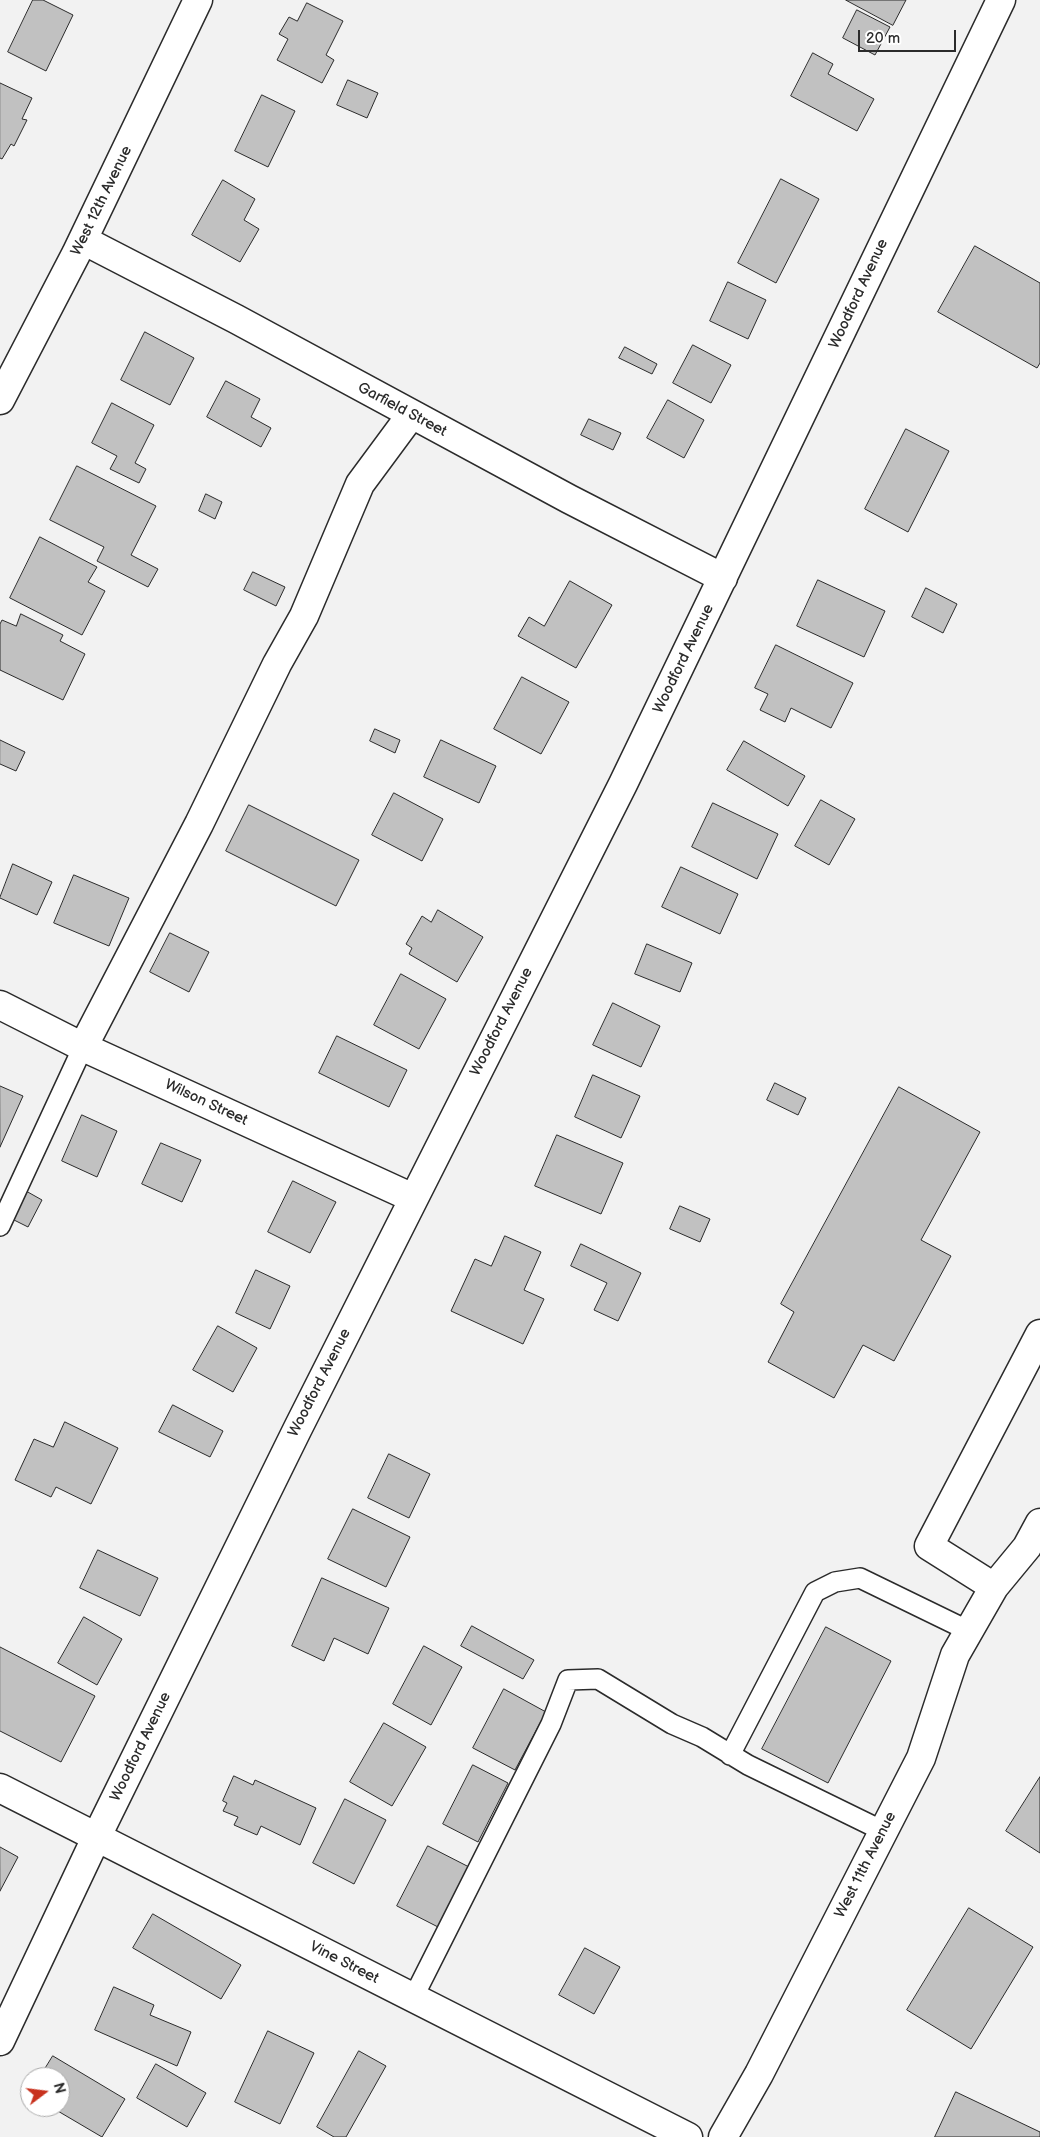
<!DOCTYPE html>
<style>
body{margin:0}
#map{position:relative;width:1040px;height:2137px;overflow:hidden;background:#f2f2f2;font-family:"Balsamiq Sans",sans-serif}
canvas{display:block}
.north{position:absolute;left:20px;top:2067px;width:50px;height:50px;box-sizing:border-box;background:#fff;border:1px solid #aaa;border-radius:50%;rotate:75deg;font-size:14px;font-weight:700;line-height:20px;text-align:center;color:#2b2b2b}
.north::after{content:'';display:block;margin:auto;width:18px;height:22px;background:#c8321e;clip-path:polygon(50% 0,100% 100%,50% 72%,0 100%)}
.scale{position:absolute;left:858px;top:30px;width:98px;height:22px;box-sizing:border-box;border:2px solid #2b2b2b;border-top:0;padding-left:6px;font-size:15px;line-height:18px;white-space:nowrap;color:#2b2b2b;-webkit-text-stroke:4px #fff;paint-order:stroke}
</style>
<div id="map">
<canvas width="1040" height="2137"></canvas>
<div class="north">N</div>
<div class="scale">20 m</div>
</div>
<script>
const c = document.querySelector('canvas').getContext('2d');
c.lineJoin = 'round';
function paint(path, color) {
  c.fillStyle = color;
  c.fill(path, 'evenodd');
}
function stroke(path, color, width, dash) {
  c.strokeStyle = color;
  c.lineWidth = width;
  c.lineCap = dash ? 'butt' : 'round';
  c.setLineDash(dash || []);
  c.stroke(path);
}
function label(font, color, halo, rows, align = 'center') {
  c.font = font + ' "Balsamiq Sans",sans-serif';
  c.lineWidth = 4;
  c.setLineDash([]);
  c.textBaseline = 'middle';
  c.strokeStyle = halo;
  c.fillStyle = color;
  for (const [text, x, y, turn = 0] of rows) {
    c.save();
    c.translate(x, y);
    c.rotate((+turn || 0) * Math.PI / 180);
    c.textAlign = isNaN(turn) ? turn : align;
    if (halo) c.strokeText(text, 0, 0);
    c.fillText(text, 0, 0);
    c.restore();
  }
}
const building = new Path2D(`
 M33,0H43L73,15L46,71L8,52Z
 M846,0H906L893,25Z
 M307,3L343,21L326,55L334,60L322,83L277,60L288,39L279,34L289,17L297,21Z
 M857,10L890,27L875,55L843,38Z
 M813,53L833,64L828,74L874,99L857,131L791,96Z
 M348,80L378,93L367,118L337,105Z
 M0,83L32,98L22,119L27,120L14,146L11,144L2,159L0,158Z
 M262,95L295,111L268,167L235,151Z
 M781,179L819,199L776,283L738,263Z
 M223,180L255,199L244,220L259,229L240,262L192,235Z
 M975,246L1040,283V363L1037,368L938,312Z
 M728,282L766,300L748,339L710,321Z
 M145,332L194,358L170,405L121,380Z
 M693,345L731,365L711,403L673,383Z
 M625,347L657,364L652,374L619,358Z
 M226,381L260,399L251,417L271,428L261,447L207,417Z
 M668,400L704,420L684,458L647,438Z
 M112,403L154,425L135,463L146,469L139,483L110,469L117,456L92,443Z
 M589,419L621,433L613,450L581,435Z
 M906,429L949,451L908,532L865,509Z
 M77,466L156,506L131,555L158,569L148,587L97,561L104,547L50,520Z
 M206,494L222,502L215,519L199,511Z
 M40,537L97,567L88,582L105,591L82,635L10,598Z
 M253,572L285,587L276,606L244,590Z
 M818,580L885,611L864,657L797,626Z
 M570,581L612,605L576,668L518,636L529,617L544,626Z
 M926,588L957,604L943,633L912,617Z
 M21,614L63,635L60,641L85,654L63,700L0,670V624L2,620L16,626Z
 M776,645L853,683L831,728L791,708L785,722L760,710L768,694L755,688Z
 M522,677L569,702L541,754L494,729Z
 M375,729L400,740L395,753L370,741Z
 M0,740L25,752L16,771L0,764Z
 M441,740L496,766L479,803L424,777Z
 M744,741L805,776L788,806L727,770Z
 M394,793L443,819L422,861L372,835Z
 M821,800L855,819L829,865L795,846Z
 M713,803L778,834L757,879L692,847Z
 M249,805L359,860L336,906L226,851Z
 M13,864L52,882L37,915L0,898Z
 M681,867L738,894L720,934L662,907Z
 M74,875L129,898L109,946L54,923Z
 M438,910L483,937L457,982L409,954L412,948L406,944L422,916L431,922Z
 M170,933L209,952L189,992L150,972Z
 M647,944L692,963L680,992L635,974Z
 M401,974L446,999L419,1049L374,1025Z
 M613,1003L660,1026L641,1067L593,1045Z
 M337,1036L407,1070L389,1107L319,1073Z
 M593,1075L640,1096L621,1138L575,1117Z
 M775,1083L806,1098L798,1115L767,1100Z
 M0,1086L23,1096L0,1147Z
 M899,1087L980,1132L921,1240L951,1256L894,1361L863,1345L834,1398L768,1362L794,1312L781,1304Z
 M82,1115L117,1131L97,1177L62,1161Z
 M557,1135L623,1163L601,1214L535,1186Z
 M161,1143L201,1160L182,1202L142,1184Z
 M293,1181L336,1202L310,1253L268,1232Z
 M26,1191L42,1200L28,1227L12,1219Z
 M680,1206L710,1219L700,1242L670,1229Z
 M505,1236L541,1252L524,1290L544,1299L523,1344L451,1311L475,1259L491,1266Z
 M581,1244L641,1273L618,1321L594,1310L607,1283L571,1266Z
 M256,1270L290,1286L270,1329L236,1313Z
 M218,1326L257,1348L233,1392L193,1370Z
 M173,1405L223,1431L210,1457L159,1432Z
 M65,1422L118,1448L91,1504L56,1487L51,1497L15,1480L34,1439L53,1447Z
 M389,1454L430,1474L409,1518L368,1498Z
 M353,1509L410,1537L386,1587L328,1559Z
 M98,1550L158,1578L140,1616L80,1588Z
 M322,1578L389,1608L368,1654L334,1638L324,1661L292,1646Z
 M84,1617L122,1639L97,1685L58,1663Z
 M472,1626L534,1660L523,1679L461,1646Z
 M826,1627L891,1661L828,1783L762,1749Z
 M424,1646L462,1667L431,1725L393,1704Z
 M0,1647L95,1696L61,1762L0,1731Z
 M504,1689L546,1712L515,1770L473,1748Z
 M384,1723L426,1747L392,1806L350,1782Z
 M473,1765L508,1783L478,1842L443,1824Z
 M234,1776L253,1785L255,1780L316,1808L300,1845L261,1826L257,1835L234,1825L238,1817L223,1811L227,1803L223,1801Z
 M1040,1777V1853L1006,1831Z
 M345,1799L386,1820L354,1884L313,1863Z
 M428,1846L469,1867L438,1927L397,1906Z
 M0,1847L18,1857L0,1891Z
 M969,1908L1033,1947L971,2049L907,2010Z
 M153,1914L241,1965L221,1999L133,1948Z
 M585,1948L620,1967L594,2014L559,1995Z
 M114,1987L154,2005L150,2015L191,2032L177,2066L95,2030Z
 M268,2031L314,2053L280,2124L235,2102Z
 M359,2051L386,2066L346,2137H334L317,2127Z
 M53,2056L125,2099L102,2137L51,2107H60V2077H40Z
 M156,2064L206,2093L187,2127L137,2098Z
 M956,2092L1040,2132V2137H935Z`);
paint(building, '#c1c1c1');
stroke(building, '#2b2b2b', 1);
const service = new Path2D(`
 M0,1226L83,1047
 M730,1755L815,1592L835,1582L860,1578L969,1631
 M413,1998L551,1724L568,1680L598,1679L672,1724L702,1737L748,1765L883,1831`);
const minor = new Path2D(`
 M83,240L236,319L569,499L723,578
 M0,400L76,254L198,0
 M0,1005L83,1047L413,1198
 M83,1047L199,824L277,664L304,616L360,484L411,415
 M994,1587L929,1546L1040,1334
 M0,1788L688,2137
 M0,2041L97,1836L298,1428L623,784L1001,0
 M723,2137L759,2074L921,1758L955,1655L994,1587L1027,1547L1040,1523`);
stroke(service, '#2b2b2b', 22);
stroke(minor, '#2b2b2b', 31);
stroke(service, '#fff', 19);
stroke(minor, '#fff', 28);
label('15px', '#2b2b2b', '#fff', [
 ["West 12th Avenue",102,201,-64],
 ["Woodford Avenue",859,294,-65],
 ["Garfield Street",402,410,28],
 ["Woodford Avenue",684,659,-64],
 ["Woodford Avenue",502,1022,-63],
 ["Wilson Street",206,1103,25],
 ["Woodford Avenue",320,1383,-63],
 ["Woodford Avenue",141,1747,-64],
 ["West 11th Avenue",866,1865,-63],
 ["Vine Street",344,1963,27]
]);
</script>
